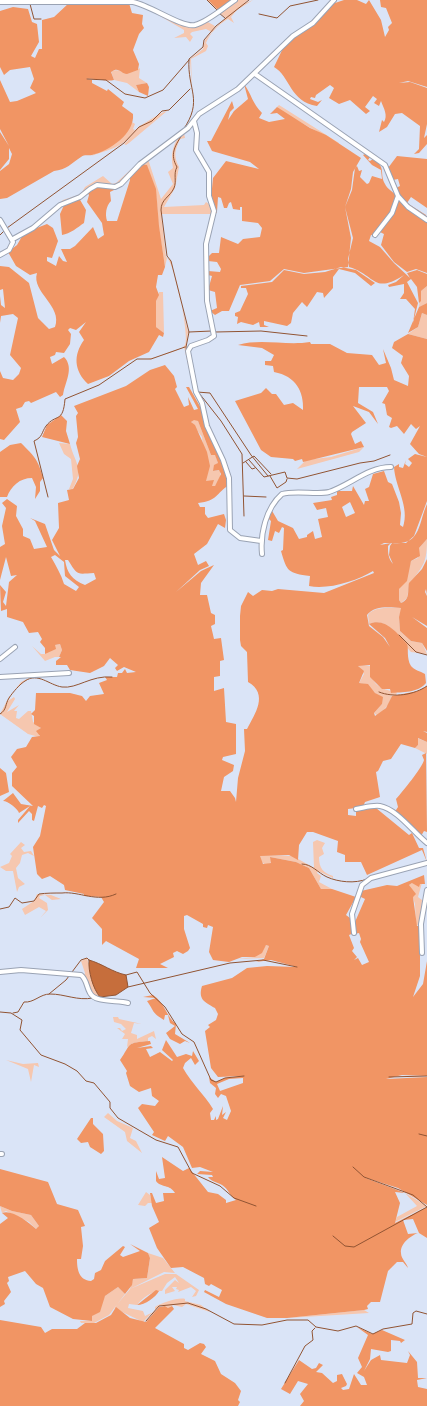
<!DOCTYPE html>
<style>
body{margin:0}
canvas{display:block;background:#dae4f7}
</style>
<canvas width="427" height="1406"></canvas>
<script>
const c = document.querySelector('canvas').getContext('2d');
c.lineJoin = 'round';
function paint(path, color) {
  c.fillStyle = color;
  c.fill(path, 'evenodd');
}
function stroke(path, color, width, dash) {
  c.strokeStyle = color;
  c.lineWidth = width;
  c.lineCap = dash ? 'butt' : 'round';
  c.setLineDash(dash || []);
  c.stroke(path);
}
paint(new Path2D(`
 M236,0H248L227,17L243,4L253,0L237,10L231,17L234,23L228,19C219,24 210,33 206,43L208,46L206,51L191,59L192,90L190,59L203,49L205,40L212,32L206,29L192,32L190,34L193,37L190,42L186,37L174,38L184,33V30L148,9L129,3L144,6L186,26L206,21L215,26L212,31L226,18L219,12Z
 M140,68L139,78L147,83L136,85L139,92L127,83L114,80L111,71C121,68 131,76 140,68Z
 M279,105L339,143L338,145C320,131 299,123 280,110L277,107Z
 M167,111L129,143L126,145L124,144C130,139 134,130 140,126C145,123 163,111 167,111Z
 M132,122L135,124L133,129L135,130C125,147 108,150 91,156C112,145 121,145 132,122Z
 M193,125L184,133L185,138L180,139C175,151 173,155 179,167L175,188L164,207L204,205L206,202L212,206L213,214H161L166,257L171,261L188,332L186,347L189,365L187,345L194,391L184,347L151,359H148C156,357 181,351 185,345C190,337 175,264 167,258L165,267C163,254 161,241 159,229C156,206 160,179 140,164L148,159L161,199L173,184L168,172L173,168C170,153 173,144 182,132L180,138Z
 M138,163L121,182L113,186L99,184L49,213L63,200L81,194L85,187L103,176L112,184L116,183Z
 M427,286V303L419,307L421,291Z
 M159,292H163L164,333L156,327V301Z
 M422,313L427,315V339L408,334L418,327Z
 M194,419L198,421L211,455L215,454L218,463L213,471L220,470V479L215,486H212L211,482L206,481L202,437L191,422Z
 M59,443L70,444C75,464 85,468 72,490L69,489L73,479L71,459L64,454Z
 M364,447L359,452L297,469L306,460L331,457Z
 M427,539C427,562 424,565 410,583C407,587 409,593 407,598L401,603L399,600V589L407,573L411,561L418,558L419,548Z
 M402,608L399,617L400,631L411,641L422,643L427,654L411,652C400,640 389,616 369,624L368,615C374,606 391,608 402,608Z
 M60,644L62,650L59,657H55L45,661L32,646L41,654H45L55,645Z
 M360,665L370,666C371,686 380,688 397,693L395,696L388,695L392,696L388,705L378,716L374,713L382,704L377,695L365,684L359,683L364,674L358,666Z
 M35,675L38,677C25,676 12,691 8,701L14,697L15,699L7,712L19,705L14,711H17L16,718L19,719L28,711H31L33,722L41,728L39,737L28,734L0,714L9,697L21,682Z
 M417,738L427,742V754L415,748L418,745Z
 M317,840L325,843L322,848L324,854L319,857C319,868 323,873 333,876V878L318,871L317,873L321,876L319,882L332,889H321L309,868L296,862L270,857L272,862L266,865L260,861V855L293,856L314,868L313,842Z
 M21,842L25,845L21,848L24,852L31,851L34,856L28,853L22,855L20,863L16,868L18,878L25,884L19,887L17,892L13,871H6L0,867L9,863L12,856L10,854Z
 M412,883H422L418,897L422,900L420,926L416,925L415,904L409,885Z
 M37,894L51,895L61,899L52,900L45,895L40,896L39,898L47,903L48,910L40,918L46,911L39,907L25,915L22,909L34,901Z
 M266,945L269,946L264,958L237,959L255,957Z
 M87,958L96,992L100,996L97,997L92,995L84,975L85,973L81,961Z
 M113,1017H118L119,1019L142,1024L134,1023L131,1033L137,1035V1039L154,1031L156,1039L152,1036L148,1038V1041L133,1043L127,1047L128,1039H122L125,1034L117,1028H120L122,1031L126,1029L121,1024L114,1022Z
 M6,1060L23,1064L38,1063L39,1067L34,1065L31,1082L28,1069Z
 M108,1113L117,1121L133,1128L130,1138L136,1141L142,1153L127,1141L125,1132L104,1117Z
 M146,1192L150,1195L152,1203H148L145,1206L138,1205Z
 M405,1193L427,1206L395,1222L397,1217L417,1206Z
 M0,1206L12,1211L31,1215L39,1226L38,1228L36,1229L29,1222L6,1211L2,1213Z
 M148,1253L163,1258L175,1273L164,1272L130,1289L133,1279L147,1278L150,1258Z
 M165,1274H176L199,1290L196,1296L192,1297L196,1291L191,1287L178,1292L179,1290L176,1289L177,1287H172L175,1291L165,1294V1290L175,1280L179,1283L175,1277L167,1283L162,1291C153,1290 142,1298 137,1305L129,1304L128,1308L143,1311L145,1316L155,1311V1307C161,1303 179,1297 185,1299V1301L201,1305L210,1312L186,1304L182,1307L173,1305L168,1308L164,1305L159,1306L143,1322L114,1308L130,1289Z
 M118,1287L125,1294L109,1315L94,1323H81L80,1321H92V1316L105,1296Z
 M364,1310L369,1313L287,1318Z`), '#f6c7af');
paint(new Path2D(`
 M208,0H233L218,10Z
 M344,0H357L366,4L369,0L381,20L385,37L389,30L388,27L392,23L386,8L381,7L380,0H427V87L408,81L399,83L410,82L427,88V124L424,138L427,135V144L419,153L414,154L419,149L420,126L402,113L395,114L387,127L379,132L382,120L384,122C388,115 384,109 381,101L379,106L374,103L377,99L373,96L365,107L370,111L366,114L350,100L339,104L329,98L334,88L330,85L316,95L315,98L311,97L310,99L318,102L322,100L317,106C290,102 290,76 274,67L285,44L309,26L332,4Z
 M69,3H129L132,13L143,15L142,24L144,28L139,34L133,50L139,64L138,70L127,74C121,74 119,66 111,72L114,80C106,82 96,78 86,79L92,80V83L107,91L108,89L124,102L122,106L133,114C135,134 109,151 92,155C88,156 85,154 81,157C72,163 66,170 54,171L7,198L0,199V171L9,164L12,154L9,148V159L0,170V132L9,146L0,129V80L10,102L17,101L36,93L30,88L34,79L30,67L10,70L4,75L0,67V11L13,7L28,9L32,22L37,24L39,42L31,56L35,58L39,49H42V20L54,17Z
 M147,83L149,87L148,96L139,92L136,85Z
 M244,84C252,95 252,103 262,113L259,118L269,122L285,119L277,113L270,114L277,107L310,128L326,135L361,158L353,172L351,189L345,207L351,238L348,267L304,273L284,269L270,281L240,285L229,311H222L215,315L210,311L217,308L215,292L208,290L212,276L208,275V271L220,272L221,269L217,262L208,261V257L212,253H219L221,237L238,244L243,239L260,237L262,228L258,223L242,221V207H240V210L233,209L231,202L229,203L227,208H224L221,198L218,197L217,212L215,215L211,199L213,178L226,161L259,169L250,162L212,151L207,141H211L232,101L234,108L230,112L228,120L234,111L248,99Z
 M365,154L370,157L368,160L370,161L373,159C387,168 379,173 385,184C387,189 394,192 397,197L391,212L373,235H371L369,241L380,247L394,263L410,278L407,273L417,270L427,274V286L421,291V301L419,303L417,287L411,279L407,282L418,303L413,323L415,309L406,299H400L404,293V284L389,287L388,285L396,282L404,275C373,295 376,275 349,267L348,259L353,238L345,207L352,190L355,168L357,166L359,171L362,170L360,177L367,184L369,183L372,176L382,179L381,170L372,165L363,155Z
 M397,156L427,159V208L411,197L407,203L426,215L427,219C414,211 400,203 396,188L400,186L398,179L393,180L388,168Z
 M140,164L147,165L156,189L159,226L165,267L162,275H158L156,287L159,295L156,301V327L164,333L163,337L159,335L149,352L129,361L109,376L88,384C74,371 73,355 84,340L79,332L86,322L76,330L70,328L68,330L71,334L70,344L64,353L56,352L55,355L50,357L52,364L64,357C75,368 64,384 63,395L60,397L56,392L31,403L29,401L25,402L22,407L16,409L20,422L4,440L0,439V371L3,378L13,380L19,374L21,368L10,355L18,318L13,314L1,316L0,323V296L1,305L5,308L3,289L0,290V266L9,267L29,283L38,318L49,329L55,327C63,306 31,292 37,273L30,275L16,266L8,252L17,245L24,233L47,224L53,228L58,241L52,258L47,257V261L56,266L59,256L63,261L67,262L61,249H70L75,246L93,227L98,239L104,235L102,223L87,202L89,195L87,192L98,186L113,187L114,190L110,192L111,201C106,206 105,214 107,221H117L130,180V175Z
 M79,198L86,210L84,223C78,227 70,234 62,235L60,214L65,203Z
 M399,199L427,221V273L416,269L407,272L394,262L381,245L384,234L378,231L394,213Z
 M341,267L356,270L375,283L371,286L355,273L339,269L333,277V288L324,298L323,293L317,292L307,307L302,302L293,313L291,323L287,326L264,321V325L269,327H260L259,322L253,325L241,322L237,324L238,317L235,316V313L240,311L248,294L246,288H241V286L272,282L284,270L304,274L325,272Z
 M427,303V315L422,313L418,327L408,333L419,307Z
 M408,334L427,339V457L419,454L410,444L420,426L416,429L411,424L404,434L397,426L391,428L389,427L392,418L387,415L385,404L382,403L389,391L387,387H359L358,403L373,412L378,424L369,412L353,406L366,423L352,432L351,434L355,444L361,441L364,447L303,462L302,459L295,461L293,459L271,457L261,450L235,401L261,393L266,388L272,394H276L284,405L293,403L303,410C304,392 296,376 274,372L273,366L265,365V361H271L274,355L262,348L238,345C261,338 286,346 310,342L311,344H330L347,353L372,355L379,365L386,363L383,349L391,368L394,380L408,386L409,376L401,363L403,356L392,348L394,342Z
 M165,365L174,376L177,387L175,389L184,407L189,405L188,397L194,410L198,409L186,387H189L202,410L204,424L223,460L229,485C216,493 218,501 198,503L200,507H205V514L208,518L224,514L226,520L225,528L218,524L207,544L194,554L198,565L206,561L209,566L200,570L176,592L201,571L214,565L201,583L200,595H207L211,613L215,615V624L211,626L214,639L221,638L224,660L220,661V676L214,677V691L224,688L226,722L236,724V754L223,757L222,760L234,765L233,771L224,777L221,791H230L235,798L236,802L238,778L245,751L244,729H247C255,714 269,694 248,682L247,652L241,646L240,640V616L241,606L248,592L253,596L262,590L272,591L278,589L324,593L374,573L373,571C357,581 328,590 309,586L310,576C288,573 287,572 281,551L283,550L284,528L282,527L279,533L275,531L272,541L268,540L271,521L268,518L271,509L278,521L293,528L299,539L307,537V535L313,531L315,539L322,537L318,519L328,517L326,508L317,510L313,503L332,500L331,497L337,495V491H352L353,486L364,505L365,501H369L365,489L369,487L373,474L384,471L388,482L392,484L399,502L401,513L400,525L403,527C410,507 395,487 394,467L399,464V467L403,468L406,460L405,464L409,467L412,463L408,459L415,454L427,457V501L414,536L406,543H384L360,555L380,545L391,543L388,546C388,553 388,558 393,564L389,555L390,546L392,543C421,546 418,524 427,504V539L419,548L420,556L411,561L407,581L399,589V600L401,603C411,599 407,591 409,583L422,569L427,559V595L426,589L425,592L427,596V626L412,617L427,628V651L422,643L411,641L400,631L399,617L401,608C391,607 374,605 367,615L369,626L383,637L390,647L385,638L369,624C385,617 397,633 407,644C409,647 406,658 411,666C414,670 420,671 425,674L426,683C418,693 402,692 391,693L390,689H382L370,677V665L358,666L364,671L359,683L368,684L375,693L383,697L382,704L374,713L375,716L386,708L392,696L418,691L427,686V732L423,731L427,733V742L418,738V745L415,748L401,744L391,759L383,761L378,771L376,772L380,797L365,802L363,807L348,809V815L356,816V811L376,808L409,835L412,833L419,848H423L427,862L422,850L367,875L361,862H345V855L337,852L338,841L313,832H307L299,845L298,860L289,855L260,856L263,864L271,863L270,857L296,862L309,868L321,889H332L356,897L346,915L350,918L354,933L349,935L354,948L352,951L357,957L354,960L358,958L362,965L369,962L360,942L361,939L359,933L355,934L352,923L355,922L365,899L359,896L361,891L387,885L397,886L424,875L425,884H420L419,887L412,883L409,885L416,894L413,897L417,926H420V976L413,997L423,984L427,961V1076L402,1075L386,1079L427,1077V1205L398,1188L363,1177L405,1193L395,1192L400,1203L395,1223L427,1207V1238L419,1233L413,1219L403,1220L408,1234L418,1233C410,1236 400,1244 401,1253C401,1259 407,1263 408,1268L403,1262H397L388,1271L380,1302H371L367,1306L368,1309L364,1310L287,1318H267L226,1304L204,1292L205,1290L219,1297L222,1290L211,1284L209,1286L205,1284L204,1278L183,1267L171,1268L157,1248L149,1228L159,1222L152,1206L150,1193H152L156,1203L164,1201L163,1193H175C170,1184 161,1188 156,1181V1171L159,1179L165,1178L162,1157L183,1171L189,1168L208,1192L218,1194L226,1200V1203L236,1200C229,1196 229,1189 222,1185C217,1182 212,1182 208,1177H213L212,1175L197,1174L200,1171L213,1172L200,1167L192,1168L183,1147L168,1136L165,1141L152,1135L154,1132L138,1108L142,1104L155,1106L159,1101L152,1096L151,1088L139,1092L130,1086L126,1073L127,1071L120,1060C132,1043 125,1043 150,1041L151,1044L137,1048L151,1046L153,1048L146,1049L150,1057L160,1052L172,1061L173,1060L162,1050L166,1040L177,1057L186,1054L192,1056L193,1051L199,1061L195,1065L191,1058L185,1063L183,1068C192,1084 204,1094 213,1109L210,1113L211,1120H214L216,1116V1120L218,1119L223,1106L222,1115L226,1112L223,1118L227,1120L231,1111L226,1096L221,1094L218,1098L215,1094L216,1088L210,1083L209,1077L216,1082L225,1078L243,1076L218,1077L211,1068L205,1031L210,1027L208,1025L216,1020L218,1014L215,1008C204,1002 198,999 202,986L232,978L247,968L267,966L297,967L271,960L256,962L264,959L269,946L266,945L262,953L255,957H242L229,962L213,960L209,952L213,927L208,925L207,928L203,927V924L187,915L184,916V929L190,948L188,951L183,954L177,951L173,953L174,957L160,964L168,968H136L139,959L106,941L102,945V929L92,918L104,902L101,897L84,896V894L65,890L64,885L50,876L42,879L37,874L33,847L40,836L46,806L44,805L42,808L38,806L34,821L32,820V814L29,811L18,823V820L30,806L19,813C18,809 8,801 3,801L13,793L21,804L33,806L12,786V773L17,767L11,757L17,749L26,747L32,737L40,736L36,731L41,728L34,724V716L31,714L35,710L36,693H70L82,696L86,701L90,696L104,694L99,683L107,680L105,677H117L118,673H122L125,669L127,673L136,672L124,667L117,671L115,668L118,665L110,658L104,666L90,673L70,670L67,665H56V661L61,657H59L62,650L60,644L55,645L56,649L45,654V648L40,642L42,639L38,632L29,633L23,622L7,617V609L1,611L0,585L6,592L3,602L6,606L9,582L17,575L11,576L6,557L0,580V547L5,544L2,526L6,508L2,503L7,499L17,506L16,516L23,529V536L30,539L34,549L47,547L35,521L30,518L45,524L54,550L60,556L52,540L59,528L58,503L69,500L67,490L73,489L79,478L77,466L80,459L76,443L78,437L76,416L78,413L74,406L126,386L150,370ZM194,420L198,421L211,455H215L218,463L214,465L213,471L219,470L221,474L215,486H212L214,480L206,481L210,466L207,452L195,425L191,422ZM350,502L355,513L346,517L342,507ZM55,555L64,562L65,576L79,587L76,591L64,584C61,574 56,566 51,557ZM65,560H68C78,576 76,574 94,573L96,579L85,585C72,580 67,573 65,560ZM243,1078V1083L220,1091L217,1084L229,1079Z
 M61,415L67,421L66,431L70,444L42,437L47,425Z
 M21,443C34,456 38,459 43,478L40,482V491L35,499L36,487L32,478C20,478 11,486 7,497H0V452L10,445Z
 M426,753L427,832L424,831L421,836L394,813L398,807L396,799C402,792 422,768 424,760L422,755Z
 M0,768L6,773L9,792L0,796Z
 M153,995C165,1003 167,1018 176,1024L175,1034L190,1043L185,1041L180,1044L170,1039L166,1033L175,1026L170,1023L168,1015H165L164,1020C151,1012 155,1012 147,1001L156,998L143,997Z
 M91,1118H93V1124L103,1134L104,1151L101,1154L90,1147L88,1142L81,1143L77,1139Z
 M0,1169L48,1182L57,1204L78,1210L85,1226L81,1227L83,1246L81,1259H77C77,1270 79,1280 91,1281L94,1279L95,1273L101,1270L105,1261L123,1246L125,1247L120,1255L123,1257L140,1251L130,1244L148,1253L150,1258L147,1278L133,1279L132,1285L125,1294L118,1287L105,1296L100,1312L92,1316V1321L73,1319L50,1307L43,1288L36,1284L25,1271L8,1277L9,1281L7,1283L11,1292L4,1301L5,1304L0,1307V1224L8,1218L2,1213C12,1209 28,1222 36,1229L39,1226L31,1215L12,1211L0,1206Z
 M156,1290L159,1291C156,1297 145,1305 137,1305Z
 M165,1306L168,1308L172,1306L174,1309L155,1328L184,1344V1348L188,1350L200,1343L204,1344L206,1347L201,1354L215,1361L221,1374L235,1383L241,1391L238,1400L240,1402L238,1406H0V1320L41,1327L45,1333L52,1329H77L85,1323H96L111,1315L116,1307L130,1318L146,1322L159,1307Z
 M357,1327L372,1334L382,1330L405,1340L401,1343L400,1341L391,1340V1351L388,1352L371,1349L370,1359L364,1371L371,1360L380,1355L381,1360L407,1363L410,1355L408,1351L417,1362L418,1378H427L417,1380L418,1387L427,1389V1406H300L304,1401L300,1394L308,1384L298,1381L290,1394L281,1389L299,1360L312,1369L316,1368L319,1363L323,1365L316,1372L322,1373L333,1383L337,1381V1375L342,1374L347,1384L346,1386L341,1388L343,1390L349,1389L354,1374L361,1385H367L364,1377L357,1373L362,1367L358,1358L368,1335Z`), '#f19564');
const water = new Path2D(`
 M89,960C103,964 112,972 126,975L128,987L116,995L100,997C93,989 88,971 89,960Z`);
paint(water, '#c66e3c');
stroke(water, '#915433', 1);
stroke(new Path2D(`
 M207,0L217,10
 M30,4L34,19H41
 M219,13L225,18
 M259,14L277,18L290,6L318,0
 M87,79L106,80L125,94L145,98L163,90L189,60
 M183,130C204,100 187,90 189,59L203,47L204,40L216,26L249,0
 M182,135C174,147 170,155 177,167C173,174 177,181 174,188C170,197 161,199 161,210L167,256L171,261L189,332L186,347L193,386
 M7,228L124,143L139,127L152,121L162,111L169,110L190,89
 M0,235L5,230
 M189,332L212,331
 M216,332L261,331L307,336
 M197,392L210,393L251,455L268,476
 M199,393L221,421L242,454L244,516
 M249,460L264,477L285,472L287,478L297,479L360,463L374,461L390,455
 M246,462L252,469L255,468
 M243,463L254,456L271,474
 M270,476L277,488L286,482L287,479
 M244,496L266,497
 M48,497L34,441C43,437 41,433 46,426C56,413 63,424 65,399L99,385L137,359H151L185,347
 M399,635L416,652L427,655
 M379,692C394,698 414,695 427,686
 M0,714C7,710 5,704 9,698C13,692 20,684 25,681C38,672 49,685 62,687C77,689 91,675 112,677
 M302,864C312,864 318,873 327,877C338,882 355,884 367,879
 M0,909L9,907L15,898L22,903L34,901L39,894C46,893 54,893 62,893C79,891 97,903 116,894
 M126,975L137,972L150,993L165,1007L182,1034L194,1042L211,1080L216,1082L225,1078L244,1076
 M128,987L230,963L263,960L297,967
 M49,994L66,980L81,960L87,958L89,960
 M0,1012L11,1013L22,1020L20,1030L41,1055L65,1064L77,1071L86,1081L94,1083L110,1102V1108L118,1118L156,1140L178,1147L192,1173L220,1186L234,1198L256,1206
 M13,1013L18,1012L24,1002C34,1003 40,994 50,994C65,994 77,1001 93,998
 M389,1077L427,1076
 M419,1134L427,1136
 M333,1236L345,1246L354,1247L427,1207L413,1195L364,1177L353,1167
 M146,1321L159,1306L188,1303L206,1309L234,1324L262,1325L287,1320H308L316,1327L338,1331L356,1326L373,1334L383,1329L412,1324L413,1313L416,1311L427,1314
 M285,1383L305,1346L313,1340L312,1331L315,1328`), '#915433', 1);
const minor = new Path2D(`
 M0,2H133C150,5 182,28 195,25C209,21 223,8 235,0
 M255,74L385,165L398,196L408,207L427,220
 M194,121L197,133L196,150L209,172V196L214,211L206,244L207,301L214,336L208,340L191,346L188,351L196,392L202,403L207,426L223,460L229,478L230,530L240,538L261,541
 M0,220L13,242L9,250L0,255
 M375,235L392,213L398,196
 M13,239L33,228L60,205L80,197L90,189L97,185L115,187L121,184L140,164L188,128L199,114L238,89L293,36L313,23L334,0
 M262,554C260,534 266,508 282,494C295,490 318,495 329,492C350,485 368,467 391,467
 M0,659L15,647
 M0,677L69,673
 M356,809C363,808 372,805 380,806C397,809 414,833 427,843
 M354,933L352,914L362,885L371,878L427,863
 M422,953L421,924L427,890
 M0,972L21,970L81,975C87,980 86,986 90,993C95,1003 117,1000 128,1003
 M0,1154H2`);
stroke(minor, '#9aa3b4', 6);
stroke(minor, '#fff', 4);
</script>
